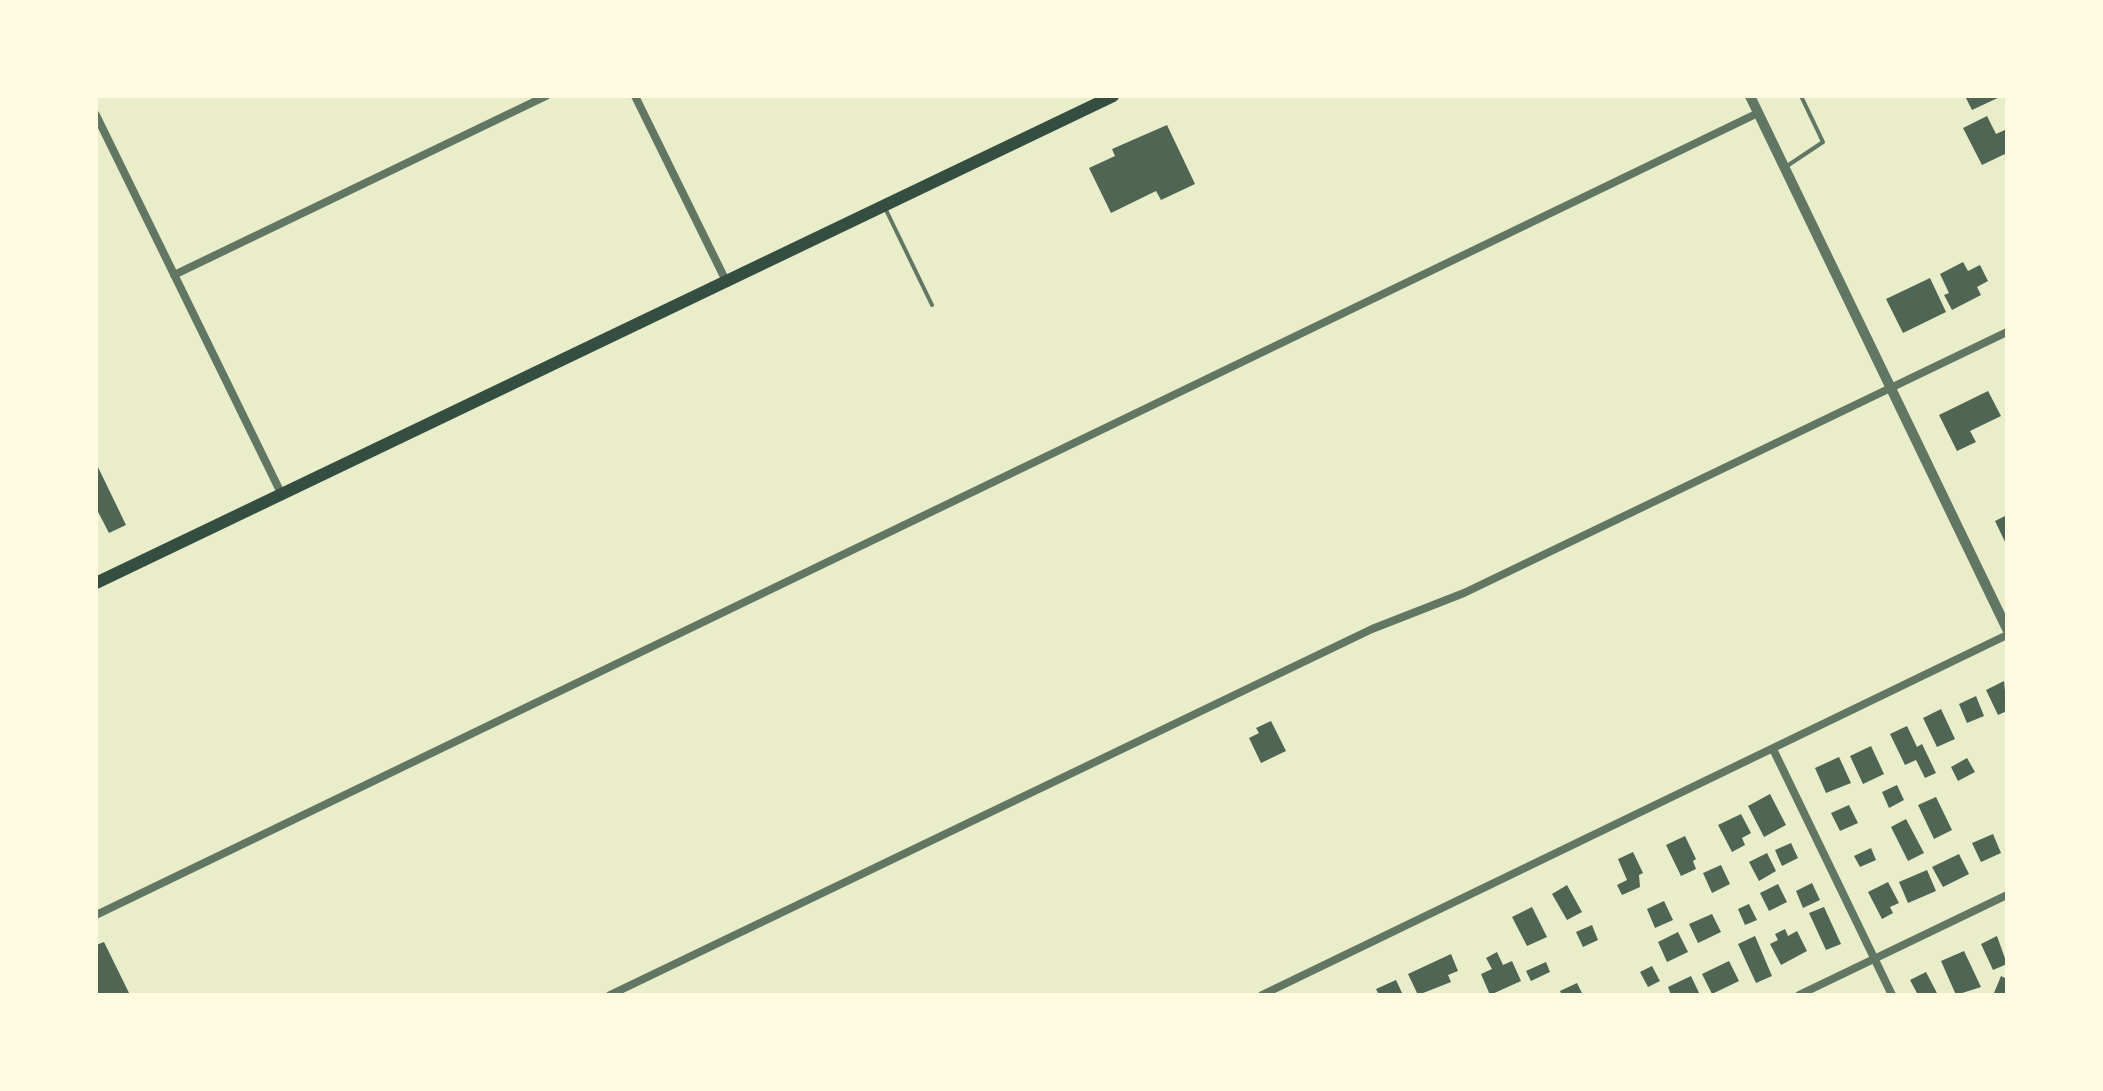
<!DOCTYPE html>
<style>
body{margin:0}
#map{position:relative;width:2103px;height:1091px;overflow:hidden;background:#e9edc9;font-family:Karla,sans-serif}
canvas{display:block}
.frame{position:absolute;inset:0;border:98px solid #fefae0;pointer-events:none}
</style>
<div id="map">
<canvas width="2103" height="1091"></canvas>
<div class="frame"></div>
</div>
<script>
const c = document.querySelector('canvas').getContext('2d');
c.lineJoin = 'round';
function paint(path, color) {
  c.fillStyle = color;
  c.fill(path, 'evenodd');
}
function stroke(path, color, width, dash) {
  c.strokeStyle = color;
  c.lineWidth = width;
  c.lineCap = dash ? 'butt' : 'round';
  c.setLineDash(dash || []);
  c.stroke(path);
}
paint(new Path2D(`
 M1965,96H2002L1972,110Z
 M1987,116L1996,134L2007,129V153L1982,165L1963,128Z
 M1167,125L1195,184L1161,200L1156,191L1111,213L1089,168L1115,156L1112,149Z
 M1963,262L1968,271L1980,265L1988,281L1977,287L1981,295L1952,310L1944,295L1949,293L1940,274Z
 M1930,278L1946,312L1903,333L1886,299Z
 M1988,391L2001,416L1970,431L1976,442L1957,451L1939,415Z
 M96,463L126,525L109,533L96,508Z
 M2007,515V546L1995,521Z
 M2004,681L2007,711L1998,715L1986,690Z
 M1976,696L1984,716L1967,723L1959,704Z
 M1941,709L1955,739L1937,747L1923,718Z
 M1271,721L1286,751L1261,763L1249,738L1259,733L1256,728Z
 M1907,726L1917,747L1922,744L1936,773L1925,778L1916,760L1905,765L1890,734Z
 M1871,746L1884,774L1863,784L1850,756Z
 M1839,757L1851,783L1826,793L1815,768Z
 M1967,758L1975,772L1958,781L1951,767Z
 M1897,785L1904,800L1889,808L1882,792Z
 M1770,794L1786,825L1764,837L1748,806Z
 M1936,797L1952,830L1934,839L1918,805Z
 M1849,805L1858,823L1840,831L1831,813Z
 M1741,814L1751,833L1742,838L1745,845L1732,852L1718,825Z
 M1906,819L1924,853L1908,861L1891,827Z
 M1993,834L2001,853L1981,862L1972,843Z
 M1685,836L1696,859L1693,861L1696,869L1681,876L1666,845Z
 M1791,843L1798,858L1782,866L1775,850Z
 M1871,848L1876,860L1860,867L1854,856Z
 M1633,852L1643,873L1639,875L1640,887L1622,895L1617,885L1627,880L1618,859Z
 M1767,853L1776,871L1759,881L1749,862Z
 M1959,854L1969,874L1943,887L1932,867Z
 M1721,865L1730,884L1712,893L1703,873Z
 M1927,870L1936,891L1908,903L1899,882Z
 M1888,882L1899,903L1890,907L1893,913L1882,919L1868,892Z
 M1812,883L1820,900L1803,908L1796,891Z
 M1778,884L1787,902L1769,911L1760,893Z
 M1567,885L1582,912L1567,920L1552,894Z
 M1664,901L1673,920L1655,928L1647,909Z
 M1749,904L1757,920L1745,925L1738,909Z
 M1532,907L1547,937L1527,946L1512,917Z
 M1824,907L1841,944L1826,950L1809,913Z
 M1712,914L1721,932L1698,943L1689,924Z
 M1592,925L1598,940L1583,947L1576,932Z
 M1785,929L1788,936L1797,931L1807,951L1781,965L1770,944L1778,940L1775,934Z
 M1678,932L1688,952L1667,962L1658,942Z
 M1755,936L1772,976L1756,983L1738,944Z
 M1997,936L2007,964L1993,970L1981,944Z
 M104,942L130,995H96V945Z
 M1964,951L1981,987L1956,995L1941,961Z
 M1497,952L1503,965L1512,961L1521,981L1490,995L1481,974L1492,969L1486,958Z
 M1451,954L1458,971L1448,975L1451,982L1418,995L1408,974Z
 M1729,961L1739,981L1712,994L1702,974Z
 M1546,962L1550,972L1531,981L1526,971Z
 M1652,966L1660,981L1648,987L1640,972Z
 M1926,972L1938,995H1918L1910,980Z
 M1691,976L1700,995H1671L1668,987Z
 M2001,976L2007,979V995L1994,993Z
 M1396,980L1403,995H1379L1376,989Z
 M1577,983L1583,995H1562L1560,991Z`), '#4f6655');
stroke(new Path2D(`
 M1787,166L1823,142L1801,96
 M886,210L932,305`), '#617663', 4);
stroke(new Path2D(`
 M635,96L727,283
 M96,115L282,495
 M174,275L546,96
 M1773,749L1892,995
 M96,915L1758,113
 M610,995L1372,629L1464,593L2007,332
 M1262,995L2007,635
 M1799,995L2007,895`), '#617663', 8);
stroke(new Path2D(`
 M1750,96L2007,629`), '#617663', 10);
stroke(new Path2D(`
 M96,583L1113,96`), '#344e41', 12);
</script>
